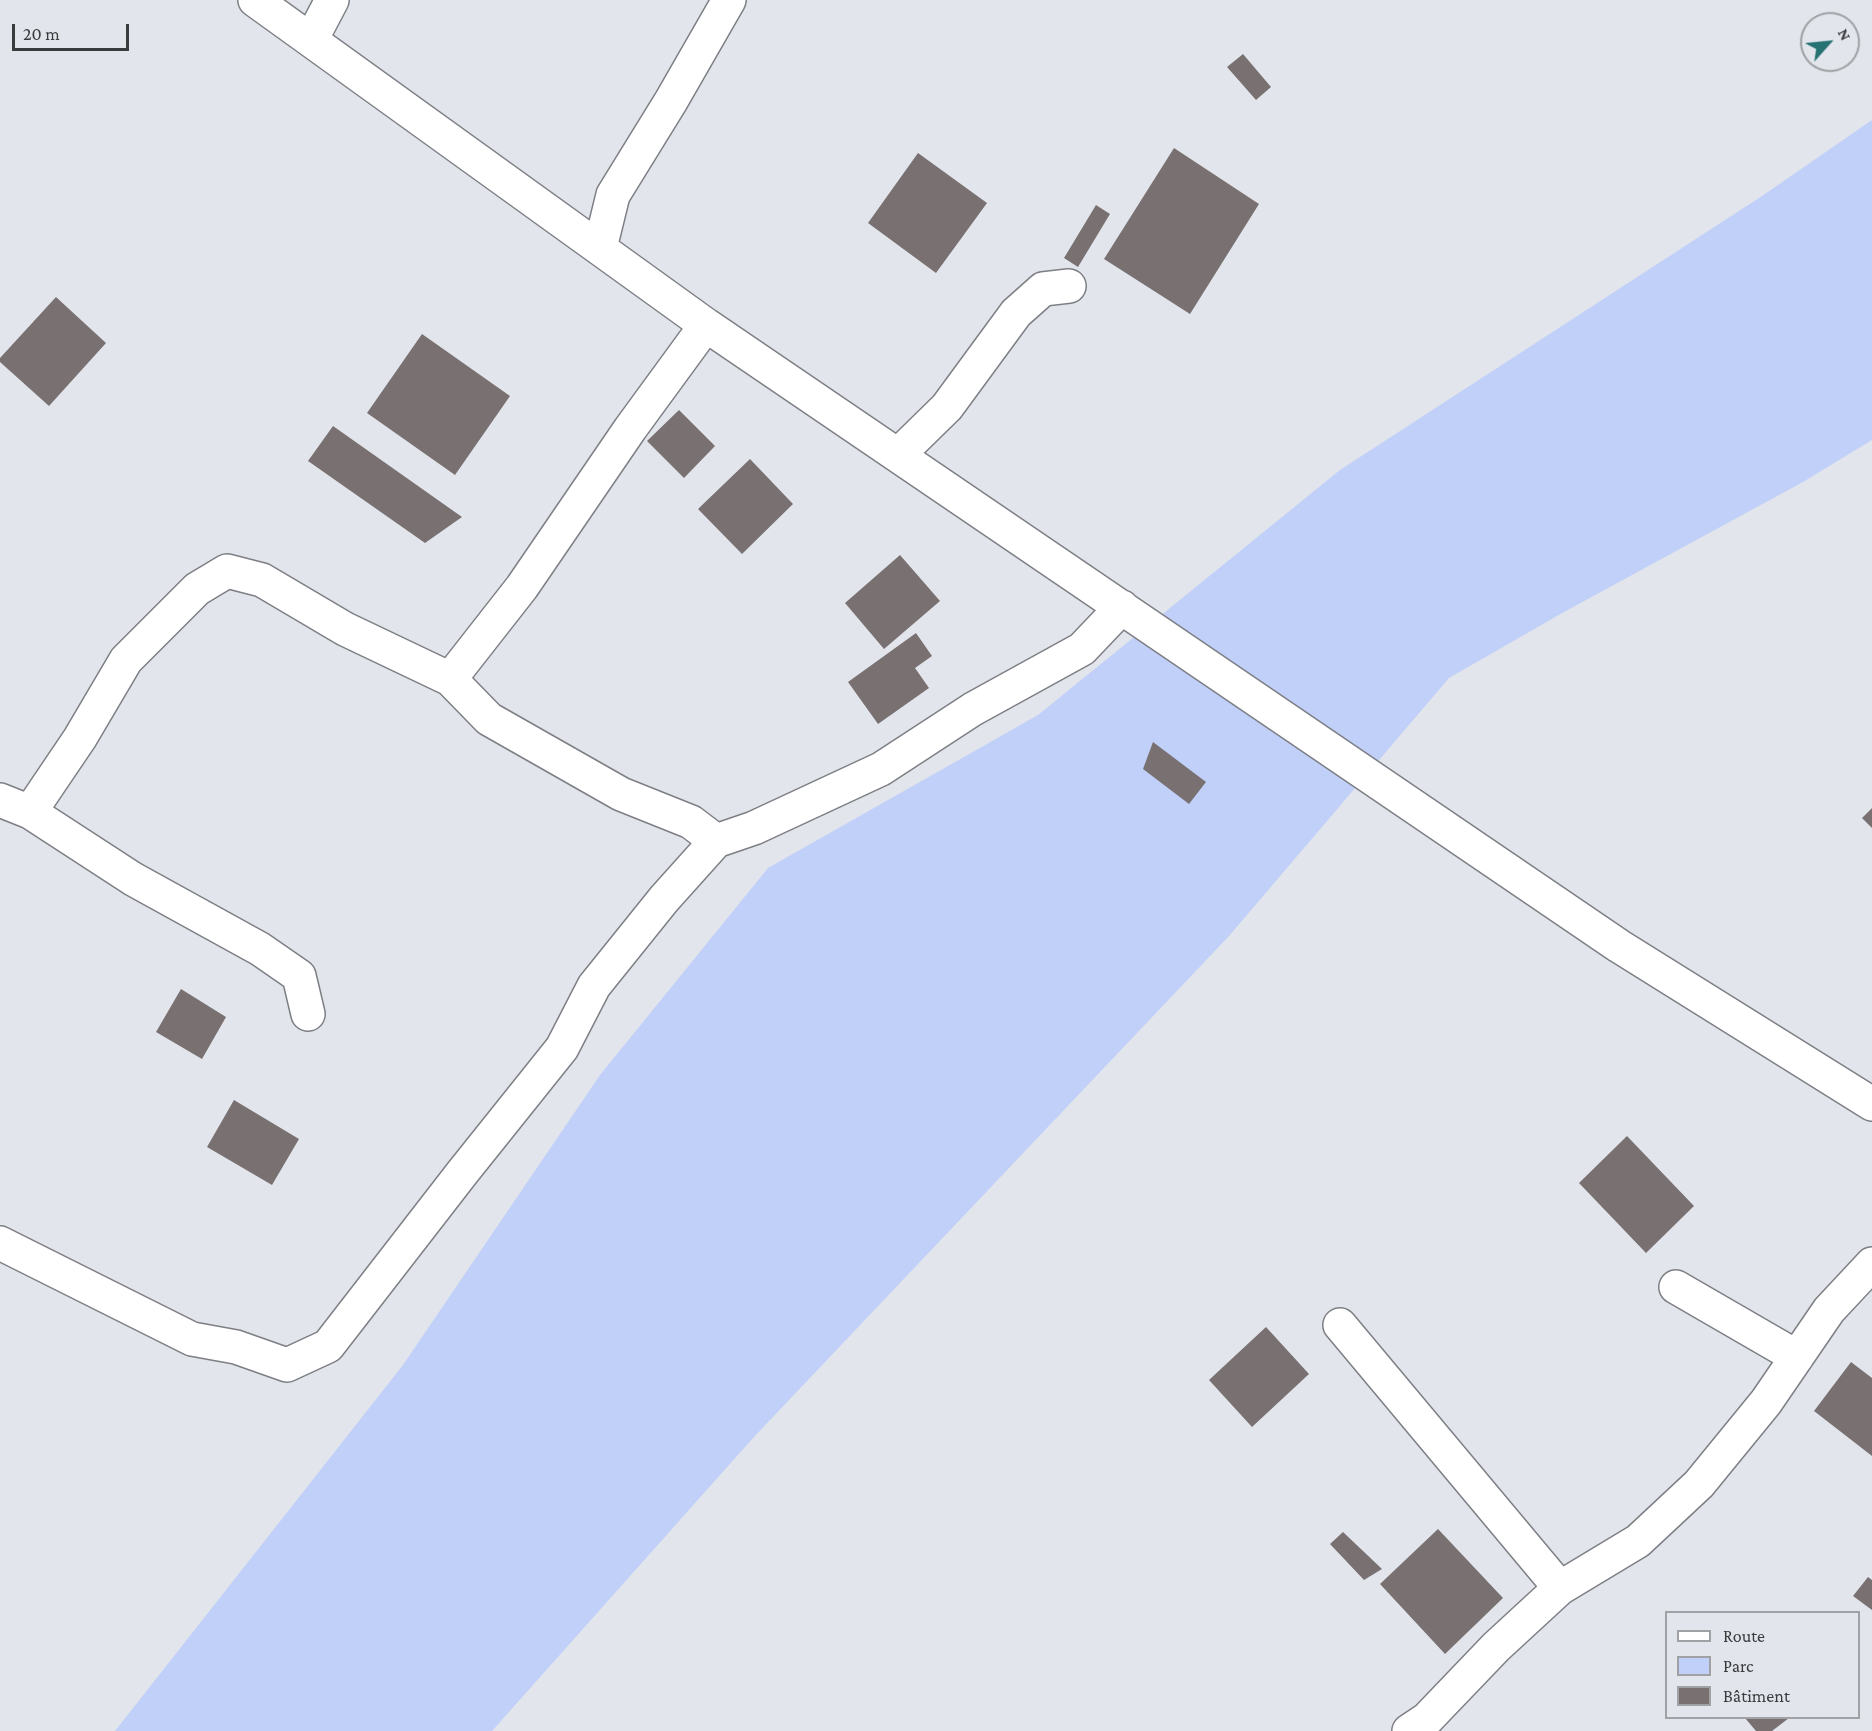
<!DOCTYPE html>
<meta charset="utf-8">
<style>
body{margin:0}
#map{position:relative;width:1872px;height:1731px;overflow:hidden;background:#e2e5eb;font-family:"Crimson Pro",serif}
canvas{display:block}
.legend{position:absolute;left:1665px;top:1611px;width:195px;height:108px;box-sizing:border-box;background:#e2e5eb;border:2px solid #9fa1a5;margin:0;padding:8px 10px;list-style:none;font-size:18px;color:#3a3b3d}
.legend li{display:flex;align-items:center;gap:12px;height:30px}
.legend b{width:30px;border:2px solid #9fa1a5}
.north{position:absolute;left:1800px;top:12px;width:60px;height:60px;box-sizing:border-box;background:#e2e5eb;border:2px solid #9fa1a5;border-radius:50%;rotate:63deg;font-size:16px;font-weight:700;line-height:24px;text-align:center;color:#3a3b3d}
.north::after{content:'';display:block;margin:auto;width:21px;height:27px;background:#267171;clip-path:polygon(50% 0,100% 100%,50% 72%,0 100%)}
.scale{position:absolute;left:12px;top:24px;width:117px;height:27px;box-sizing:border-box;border:3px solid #3a3b3d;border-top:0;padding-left:8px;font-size:18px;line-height:21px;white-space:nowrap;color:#3a3b3d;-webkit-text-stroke:4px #e2e5eb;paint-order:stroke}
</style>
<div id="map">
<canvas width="1872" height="1731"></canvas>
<ul class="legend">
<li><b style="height:8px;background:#fff"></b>Route</li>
<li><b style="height:16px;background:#c1d0f9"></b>Parc</li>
<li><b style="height:16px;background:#797171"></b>Bâtiment</li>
</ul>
<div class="north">N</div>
<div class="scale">20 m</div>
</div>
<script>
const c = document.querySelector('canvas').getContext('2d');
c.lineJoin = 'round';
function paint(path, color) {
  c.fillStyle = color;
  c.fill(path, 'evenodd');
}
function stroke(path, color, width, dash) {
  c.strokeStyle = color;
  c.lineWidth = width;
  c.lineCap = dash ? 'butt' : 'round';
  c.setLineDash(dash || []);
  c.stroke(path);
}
paint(new Path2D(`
 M1872,120V440L1803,482L1564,612L1449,678L1229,936L753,1438L492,1731H115L403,1365L600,1075L768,868L1038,715L1340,470L1762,196Z`), '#c1d0f9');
paint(new Path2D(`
 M1243,54L1271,87L1256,100L1227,67Z
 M1174,148L1259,204L1190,314L1104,259Z
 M918,153L987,203L936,273L868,223Z
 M1096,205L1110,214L1078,267L1064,258Z
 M56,297L106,343L49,406L0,362V358Z
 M422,334L510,396L455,475L367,413Z
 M679,410L715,446L684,478L647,441Z
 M333,426L462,517L425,543L308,461Z
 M750,459L793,504L742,554L698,509Z
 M900,555L940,601L884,649L845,603Z
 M916,633L932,656L915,668L929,688L878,724L848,682Z
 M1153,742L1206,782L1189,804L1143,769Z
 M1872,808V828L1862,818Z
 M181,989L226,1017L202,1059L156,1032Z
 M234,1100L299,1139L272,1185L207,1147Z
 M1627,1136L1694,1206L1646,1253L1579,1183Z
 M1266,1327L1309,1374L1252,1427L1209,1380Z
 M1851,1362L1872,1378V1456L1814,1411Z
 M1438,1529L1503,1598L1445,1654L1380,1584Z
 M1343,1532L1382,1569L1364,1580L1330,1544Z
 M1868,1577L1872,1580V1610L1853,1596Z
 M1745,1718H1789L1772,1731H1756Z`), '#797171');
const minor = new Path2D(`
 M255,0L706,325L1619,946L1872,1104
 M311,40L332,0
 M600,248L613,195L671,101L729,0
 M898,455L947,407L1016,313L1043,289L1069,286
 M450,679L489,719L621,794L691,822L716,841
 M0,800L30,812L80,738L126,660L197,589L227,571L262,580L345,629L450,679L522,587L630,429L706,325
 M30,812L133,879L260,949L299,976L308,1014
 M0,1243L192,1339L236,1347L287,1365L328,1346L462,1173L562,1048L594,986L664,899L716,841L754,828L881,769L973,709L1082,649L1122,607
 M1676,1287L1797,1357
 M1340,1325L1560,1588
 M1409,1731L1427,1719L1496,1647L1560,1588L1638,1541L1699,1484L1766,1402L1829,1310L1872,1264`);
stroke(minor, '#7d7f85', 36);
stroke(minor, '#fff', 33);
</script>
